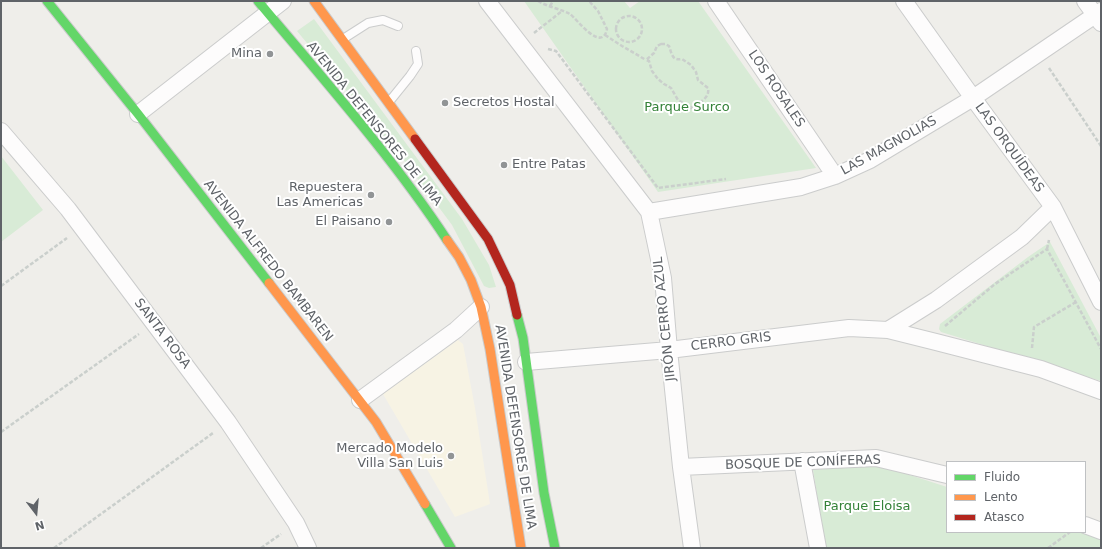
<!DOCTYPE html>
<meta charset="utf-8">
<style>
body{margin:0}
#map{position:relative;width:1102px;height:549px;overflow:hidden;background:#efeeea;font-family:"DejaVu Sans",sans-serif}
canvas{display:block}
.frame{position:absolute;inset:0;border:2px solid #5f6368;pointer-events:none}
.legend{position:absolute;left:946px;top:461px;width:140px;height:72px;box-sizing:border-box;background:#fff;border:1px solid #bfc1c3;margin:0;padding:5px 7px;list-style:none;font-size:12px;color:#5f6368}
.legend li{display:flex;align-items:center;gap:8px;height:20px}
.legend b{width:20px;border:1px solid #bfc1c3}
.north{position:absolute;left:16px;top:493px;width:40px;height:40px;-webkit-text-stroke:3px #fff;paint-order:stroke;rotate:164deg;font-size:11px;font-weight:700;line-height:16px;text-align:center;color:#5f6368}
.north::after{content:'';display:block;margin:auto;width:14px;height:18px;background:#5f6368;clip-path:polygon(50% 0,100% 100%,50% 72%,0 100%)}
</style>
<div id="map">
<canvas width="1102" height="549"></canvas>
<div class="frame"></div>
<ul class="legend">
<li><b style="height:5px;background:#63d668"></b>Fluido</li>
<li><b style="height:5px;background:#ff974d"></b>Lento</li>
<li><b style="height:5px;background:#b3261e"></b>Atasco</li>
</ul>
<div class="north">N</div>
</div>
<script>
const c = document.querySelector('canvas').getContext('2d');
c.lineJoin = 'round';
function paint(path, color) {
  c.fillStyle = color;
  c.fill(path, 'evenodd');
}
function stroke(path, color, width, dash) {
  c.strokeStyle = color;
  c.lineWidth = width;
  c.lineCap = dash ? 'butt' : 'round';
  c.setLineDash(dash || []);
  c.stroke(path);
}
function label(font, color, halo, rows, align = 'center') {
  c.font = font + ' "DejaVu Sans",sans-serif';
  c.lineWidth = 4;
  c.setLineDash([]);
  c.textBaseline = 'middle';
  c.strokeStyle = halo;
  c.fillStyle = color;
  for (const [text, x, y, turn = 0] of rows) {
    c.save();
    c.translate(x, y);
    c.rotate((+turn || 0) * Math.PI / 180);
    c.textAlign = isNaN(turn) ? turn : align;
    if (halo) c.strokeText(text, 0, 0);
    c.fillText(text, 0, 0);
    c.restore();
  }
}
paint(new Path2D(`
 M458,340L463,344L475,408L490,504L455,517L383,394Z`), '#f7f3e4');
paint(new Path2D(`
 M524,1H624L630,8L640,1H698L816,168L658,192Z
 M314,19L462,219L489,265L496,287L489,288L484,286L452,225L406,163L297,31Z
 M1,156L43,210L1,242Z
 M1050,242L1101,338V381L941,332L939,329L940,324L1028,257Z
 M879,465L947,487V532H1085L1101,537V548H826L813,470Z`), '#d8ebd6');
const lane = new Path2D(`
 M343,39L368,23L383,20L398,26
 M389,102L410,76L418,64L416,51`);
const street = new Path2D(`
 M487,1L649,212L663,278L669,350L681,467L692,548
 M716,1L835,176
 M904,1L973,98L1053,207L1101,302
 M1085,1L1101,23
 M138,114L283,1
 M1,131L68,209L228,422L296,523L308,548
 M649,212L801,187L835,176L870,160L973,98L1101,11
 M888,330L936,300L1022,237L1053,207
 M526,362L669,350L849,328L888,330L936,342L1041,369L1101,391
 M360,400L456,330L481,307
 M802,461L818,548
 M681,467L876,458L947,475
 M1085,525L1101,531`);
const fast = new Path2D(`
 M47,1L138,114L269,283
 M258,1C323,79 391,155 447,240
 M517,315L523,338L544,493L555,548
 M425,504L451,548`);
const slow = new Path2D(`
 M314,1L415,139
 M447,240L459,257L471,280L481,307L490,349L521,548
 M269,283L376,422L425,504`);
const jam = new Path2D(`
 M415,139L488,239L510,285L517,315`);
stroke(lane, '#cbcccc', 10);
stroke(street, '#cbcccc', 18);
stroke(fast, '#cacacb', 11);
stroke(slow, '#cacacb', 11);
stroke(jam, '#cacacb', 11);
stroke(new Path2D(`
 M538,1C548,7 561,9 570,14C575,17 602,54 607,29L598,11L589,1
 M550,6L553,1
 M616 29a13 13 0 1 1 26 0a13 13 0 1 1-26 0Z
 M534,33L562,11
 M605,35L622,46L646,60
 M661,44H665L669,46C672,54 672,61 682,59L691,65L696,72L698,80L708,88C710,99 699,102 691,108L678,100L671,88L664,84L658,79L652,71L649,61L646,60L654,53L657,46Z
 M548,49L556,51L658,188L726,179
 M1049,68L1101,146
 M1047,249L1049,240
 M1,286L67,238
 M945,326L995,284L1047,249L1101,349
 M1032,348L1034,327L1076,302
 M1,432L139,334
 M54,548L213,433
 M261,548L281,534
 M1048,548L1070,532`), '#cacfcc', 2.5, [4, 2]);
stroke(lane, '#fdfcfc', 8);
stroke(street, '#fdfcfc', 16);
stroke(fast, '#63d668', 9);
stroke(slow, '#ff974d', 9);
stroke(jam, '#b3261e', 9);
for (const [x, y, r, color] of [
 [270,54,4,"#919496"],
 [445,103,4,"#919496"],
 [504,165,4,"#919496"],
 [371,195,4,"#919496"],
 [389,222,4,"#919496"],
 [451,456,4,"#919496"]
]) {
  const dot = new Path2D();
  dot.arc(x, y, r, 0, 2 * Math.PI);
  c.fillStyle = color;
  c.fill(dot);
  stroke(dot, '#fff', 1.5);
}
label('13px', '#5f6368', '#fff', [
 ["Mina",262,54],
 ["Secretos Hostal",453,103,"left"],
 ["Entre Patas",512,165,"left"],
 ["Repuestera",363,188],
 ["Las Americas",363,203],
 ["El Paisano",381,222],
 ["Mercado Modelo",443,449],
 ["Villa San Luis",443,464]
], 'right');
label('13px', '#5f6368', '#fff', [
 ["LOS ROSALES",776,89,56],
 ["AVENIDA DEFENSORES DE LIMA",374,124,51],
 ["LAS MAGNOLIAS",889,146,-29],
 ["LAS ORQUÍDEAS",1009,148,54],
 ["AVENIDA ALFREDO BAMBAREN",268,261,52],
 ["JIRÓN CERRO AZUL",665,319,-96],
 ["SANTA ROSA",162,334,53],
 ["CERRO GRIS",731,342,-7],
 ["AVENIDA DEFENSORES DE LIMA",515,427,81],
 ["BOSQUE DE CONÍFERAS",803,463,-2]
]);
label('13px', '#348238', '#fff', [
 ["Parque Surco",687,108],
 ["Parque Eloisa",867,507]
]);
</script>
